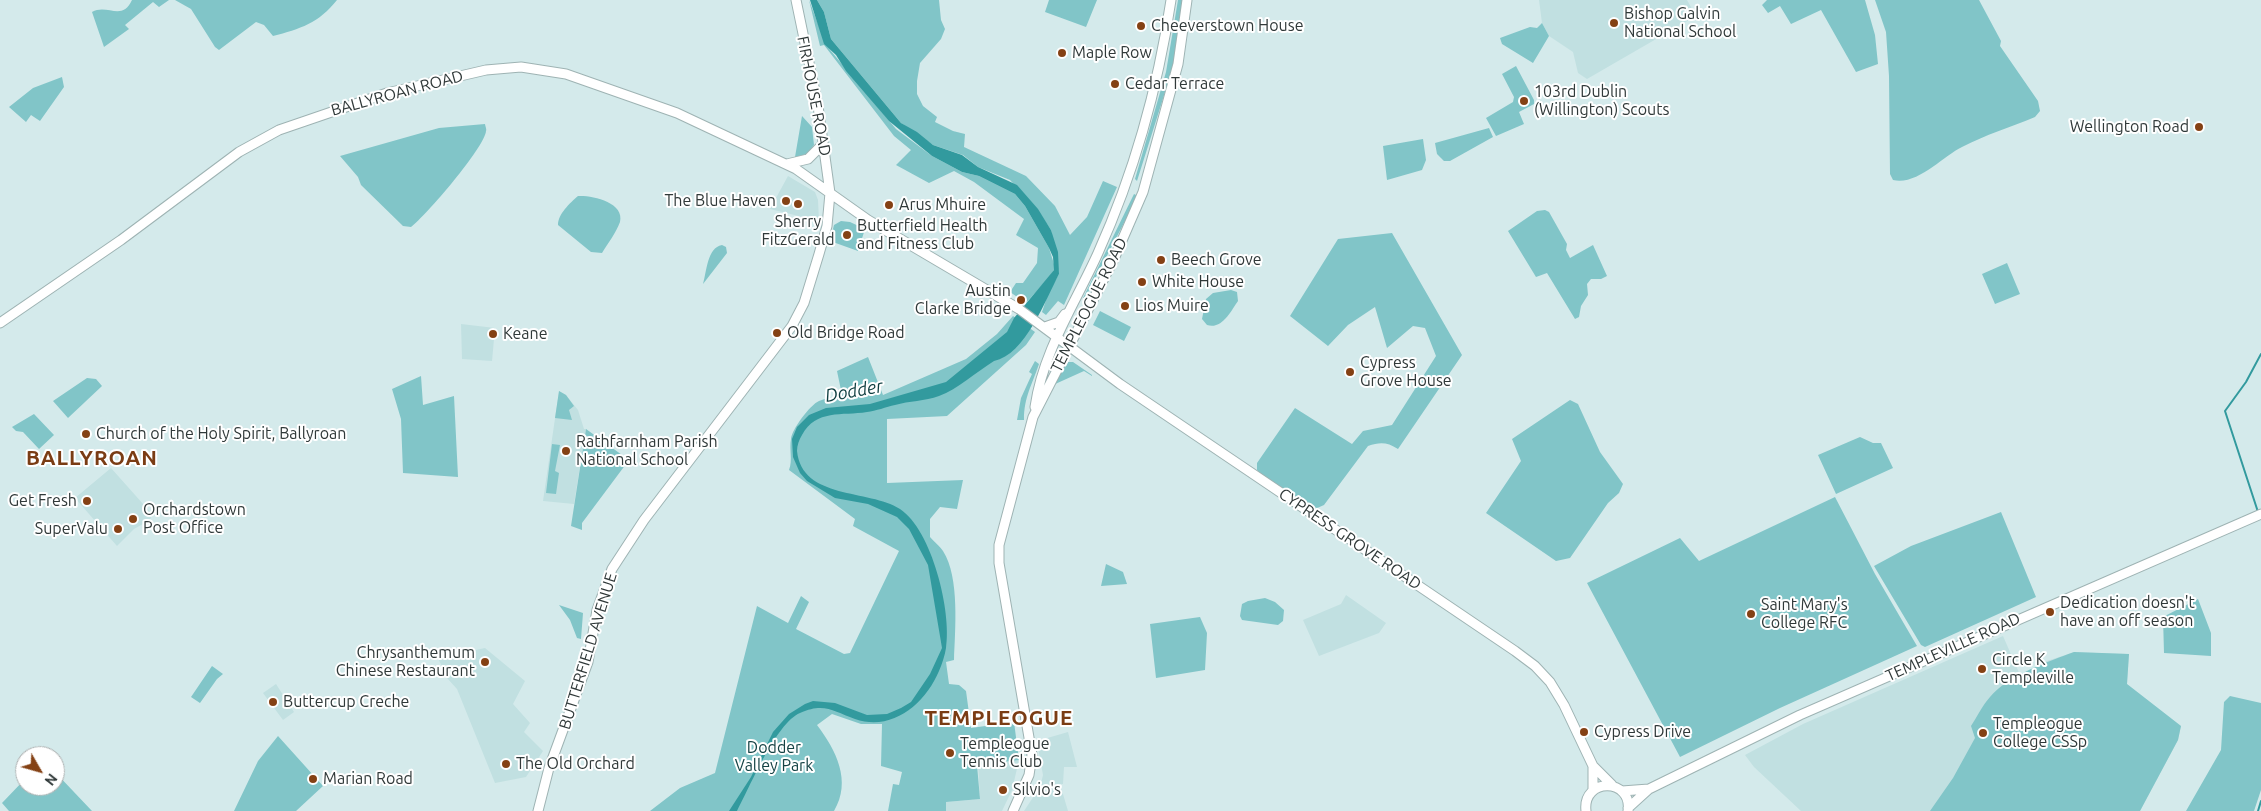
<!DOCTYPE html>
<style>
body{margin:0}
#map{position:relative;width:2261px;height:811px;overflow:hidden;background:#d4eaeb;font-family:Ubuntu,sans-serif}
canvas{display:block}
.north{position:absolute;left:15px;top:746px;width:50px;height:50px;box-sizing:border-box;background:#fff;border:1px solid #acb0b0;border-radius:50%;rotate:128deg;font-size:14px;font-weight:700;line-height:20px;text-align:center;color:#303939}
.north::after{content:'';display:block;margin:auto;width:18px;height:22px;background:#844114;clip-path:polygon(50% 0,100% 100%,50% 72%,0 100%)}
</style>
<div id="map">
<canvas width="2261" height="811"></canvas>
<div class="north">N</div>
</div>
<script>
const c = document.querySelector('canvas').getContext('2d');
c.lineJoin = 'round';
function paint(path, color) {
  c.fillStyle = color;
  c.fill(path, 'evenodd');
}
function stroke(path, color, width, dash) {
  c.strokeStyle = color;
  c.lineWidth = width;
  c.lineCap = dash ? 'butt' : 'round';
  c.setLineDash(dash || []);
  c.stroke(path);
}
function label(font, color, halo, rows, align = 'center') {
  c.font = font + ' Ubuntu,sans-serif';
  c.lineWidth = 4;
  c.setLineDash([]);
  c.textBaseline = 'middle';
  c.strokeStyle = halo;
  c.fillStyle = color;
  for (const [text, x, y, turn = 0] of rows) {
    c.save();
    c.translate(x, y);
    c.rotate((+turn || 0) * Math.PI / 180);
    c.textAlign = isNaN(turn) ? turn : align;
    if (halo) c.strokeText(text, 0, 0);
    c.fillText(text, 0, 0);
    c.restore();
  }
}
paint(new Path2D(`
 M1539,0H1687L1696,16L1587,79L1578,73L1573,52L1549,36L1542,23Z
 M788,176L815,192L818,200L819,221L770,209Z
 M461,324L495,328L492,361L462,359Z
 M559,391L566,395L578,410L584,429H586L574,504L543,501Z
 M111,468L152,514L150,520L134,529L117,546L75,498Z
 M1346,595L1386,623L1379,633L1319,656L1303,620L1341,604Z
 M2003,636L2020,675L2044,662L2074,652L2129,654L2127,684L2181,726L2178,740L2140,811H1801L1754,767L1745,755L1803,724Z
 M485,648L525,681L513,704L530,723L524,732L543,751L526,777L495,783L457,689L447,678L438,658Z
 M276,684L294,712L283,720L263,693Z
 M1068,732L1077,767H1064L1063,784H1060L1068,811H1024L1040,787L1043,775L1037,741Z
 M1019,760L1012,790L1002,811H946V802L980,799L978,764Z`), '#c1e0e1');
paint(new Path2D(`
 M132,0H169L159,7L153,2L125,25L129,29L104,47L92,12C107,3 122,22 132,0Z
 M175,0H337C319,23 300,29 273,36L264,25L256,22L219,50L215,47L191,9Z
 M809,0L826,45L896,129L932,156L962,172L979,176L1015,194L1025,206L1049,248L1054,264V270L1050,276L1026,303L1010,292L1016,283H1023L1037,263L1038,248L1016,235L1024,219L974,182L954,171L929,183L896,165L911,150L894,136L824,45L820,46Z
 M817,0H939L941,20L945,29L941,39L920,63L917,81V94L923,106L937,117L935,122L953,131L965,134L964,147L1026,176L1055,206L1070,235L1087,217L1103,181L1117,187L1064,305L1058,301L1046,315L1042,312L1049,291L1059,274L1051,230L1037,209L1010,180L978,167L963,155L933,145L901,123L831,39L824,12Z
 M1049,0H1097L1086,27L1045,12Z
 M1178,0H1184L1174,71L1167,86L1137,181L1135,179L1166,72Z
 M1767,0H1865L1875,35L1878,64L1856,72L1821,10L1791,24L1780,6L1768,13L1762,5Z
 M1875,0H1979L2001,41L2000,46L2038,101L2040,111L2035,117C2011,127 1985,135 1962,147C1943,156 1917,186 1893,180L1890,174L1889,76L1886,32Z
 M1542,23L1549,36L1533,63L1502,44L1500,38L1530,27L1537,28Z
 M1516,66L1534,100V104L1519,112L1524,124L1496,136L1486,118L1513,102L1514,97L1502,74Z
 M62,77L64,87L40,121L31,115L26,122L9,107L33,88Z
 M802,116L812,127L814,145L807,154L795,157Z
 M485,124C485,125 487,130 486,131C485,147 425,217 411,227L403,226L361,185L358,177L340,156L439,128Z
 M1489,128L1493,137L1450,161H1444L1437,154L1435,143Z
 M1423,139L1426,160L1422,170L1387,180L1383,146Z
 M1134,194L1138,196L1085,298H1083Z
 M578,196C591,195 625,202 620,222C616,233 608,243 602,253L591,252L558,225C558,214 570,203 578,196Z
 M1545,210L1549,212L1567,244L1566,250L1570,258L1593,245L1607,276L1601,279H1591L1587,284L1588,295L1581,306L1579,317L1575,319L1547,273L1536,277L1508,231L1537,211Z
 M841,221L850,222L865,229L858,251L830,241L834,225Z
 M1392,233L1462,355L1398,449C1387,442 1380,442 1368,446L1324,505L1315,509L1264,477L1257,470V463L1295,408L1352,444L1363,431L1392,425L1436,356L1425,328L1413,326L1387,348L1375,307L1348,325L1328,346L1290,316L1338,239Z
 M722,245L726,247L727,253L703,284C707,271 707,248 722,245Z
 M2007,263L2020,294L1995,304L1982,274Z
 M1231,290L1237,292L1238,301C1231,311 1222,330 1207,325L1202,319L1206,299L1213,293Z
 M1100,311L1131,327L1124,341L1093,325Z
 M1013,316L1035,332L1026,345L947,416L887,419V483L963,480L957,509L940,507L930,519V537C934,542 940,546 943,551C960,577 955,631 954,660L946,662L949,684L959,685L966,691L971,728L1014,722L1019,760L977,765L980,799L946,802V811H888L893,784L899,785L902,772L881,766L882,724H861L832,714L817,725C836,750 852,781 834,811H650L680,788L715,773L757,606L788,623L801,596L809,602L796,629L844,654L850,653L899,551L853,526L855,519L789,470C793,460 789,450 791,439C792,429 810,405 819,401C826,398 835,397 842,395L837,371L868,357L883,395L966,359L997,334Z
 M1035,361L1039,364C1032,385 1024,397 1024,420H1017L1021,398L1032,374L1029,372Z
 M1064,362H1073L1092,375V376L1084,371L1053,385Z
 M421,376L423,405L454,396L458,477L403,473L401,419L392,389Z
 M87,378L96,379L102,386L68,418L53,401Z
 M559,391L566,395L574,406L569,410L572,420L555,418Z
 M1570,400L1578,404L1600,452L1623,484L1619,493L1608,503L1570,558L1556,561L1486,513L1521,461L1512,439Z
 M34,414L54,435L39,449L23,432L16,431L12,427Z
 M586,429L629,460L582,523V530L571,526Z
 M1860,437L1873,443H1881L1893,468L1836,494L1818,455Z
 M552,444L560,445L555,471L559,473L556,494L546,493Z
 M1835,497L1875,574L1917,646L1780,708L1680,757L1587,583L1680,538L1699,561Z
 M2001,512L2036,597L1925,647L1921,645L1874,566L1911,546Z
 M1106,564L1123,572L1127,584L1101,586Z
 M1265,598L1275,602L1284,610L1283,621L1278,625L1242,620L1240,616L1242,604L1248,601Z
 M2198,599L2211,633V656L2164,653L2163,617Z
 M559,605L583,613L581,639L577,638L570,620Z
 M1200,617L1207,633L1205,670L1156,678L1150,624Z
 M2074,652L2129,654L2127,684L2181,726L2178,740L2140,811H1930L1953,778L1975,738L1971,726C1977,717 1982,706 1990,697C2007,676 2049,661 2074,652Z
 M212,666L223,674L217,679L200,703L191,697Z
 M2230,696L2261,703V790L2254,811H2186L2221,750L2224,702Z
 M278,736L323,786L296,811H234L258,761Z
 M55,772L92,811H9L2,803L25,779V786H55Z`), '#81c5c8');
paint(new Path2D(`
 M810,0H817L824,12L831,39L901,123L917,132L933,145L962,155L978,167L1017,185L1038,209L1051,230L1058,252L1059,274C1046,299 1025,355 994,361C976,372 958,389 939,396C925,401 909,401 895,405C886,407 876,411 867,412C842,416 816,409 802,435C799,440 797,445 797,451C802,500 869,489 900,509C932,530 952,612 946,648C945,655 942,664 939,671C925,704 892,732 855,719C834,712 825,702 800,713C776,723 750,787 737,811H729L751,777L773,732L789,714L805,704L813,701L835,703L867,715L887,714L901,708L911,702L930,674L942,648L928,565L909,529L897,517L868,504L835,498L807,481L800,473L793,457L792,439L797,427L809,415L826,408L870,404L946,382L1007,332L1014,318L1054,270L1053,257L1049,248L1025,206L1015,194L979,176L962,172L932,156L889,121L846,71L836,55L824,44Z`), '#329a9e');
stroke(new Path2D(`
 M2258,512L2225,411L2246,382L2261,354
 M2258,811L2261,801`), '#329a9e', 2);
const major = new Path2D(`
 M787,164L808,159L823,144
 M0,323L121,240L239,152L279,130L387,93L486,70L521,67L566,74L677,113L796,169L868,220L1019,309L1120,384L1515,651L1535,666L1550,682L1564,705L1593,766V790
 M1045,327L1059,322L1065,314
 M1035,407C1043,351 1075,304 1098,253C1134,173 1158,87 1171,0
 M1593,766L1612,785
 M1622,791L1649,789
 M1628,808L1649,789L1800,715L2261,514
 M538,811L549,768L588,662L597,610L612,569L644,520L792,326L804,303L819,254L827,226L830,193L818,106L796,0
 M1013,811L1029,775L1032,755L999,563V545L1033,417L1114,259L1143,192L1178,64L1187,0
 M1586,811C1582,777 1633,778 1628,811`);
stroke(major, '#9eb3b3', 11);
stroke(major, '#fff', 9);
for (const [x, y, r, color] of [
 [1614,23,5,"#844114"],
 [1141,26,5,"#844114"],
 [1062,53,5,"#844114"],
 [1115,84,5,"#844114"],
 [1524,101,5,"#844114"],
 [2199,127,5,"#844114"],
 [786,201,5,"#844114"],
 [798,204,5,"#844114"],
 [889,205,5,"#844114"],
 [847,235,5,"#844114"],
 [1161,260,5,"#844114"],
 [1142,282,5,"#844114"],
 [1021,300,5,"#844114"],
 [1125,306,5,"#844114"],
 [777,333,5,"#844114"],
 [493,334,5,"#844114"],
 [1350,372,5,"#844114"],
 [86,434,5,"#844114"],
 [566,451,5,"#844114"],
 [87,501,5,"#844114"],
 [133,519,5,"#844114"],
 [118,529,5,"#844114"],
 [2050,612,5,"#844114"],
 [1751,614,5,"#844114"],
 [485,662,5,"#844114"],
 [1982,669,5,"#844114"],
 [273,702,5,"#844114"],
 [1584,732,5,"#844114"],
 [1983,733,5,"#844114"],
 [950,753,5,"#844114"],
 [506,764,5,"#844114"],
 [313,779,5,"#844114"],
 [1003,790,5,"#844114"]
]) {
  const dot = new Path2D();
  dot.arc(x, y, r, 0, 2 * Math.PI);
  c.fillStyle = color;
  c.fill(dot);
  stroke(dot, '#fff', 2);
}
label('16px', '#303939', '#fff', [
 ["Bishop Galvin",1624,14],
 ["National School",1624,32],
 ["Cheeverstown House",1151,26],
 ["Maple Row",1072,53],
 ["Cedar Terrace",1125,84],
 ["103rd Dublin",1534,92],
 ["(Willington) Scouts",1534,110],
 ["Wellington Road",2189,127,"right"],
 ["The Blue Haven",776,201,"right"],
 ["Arus Mhuire",899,205],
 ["Sherry",798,222,"center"],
 ["FitzGerald",798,240,"center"],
 ["Butterfield Health",857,226],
 ["and Fitness Club",857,244],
 ["Beech Grove",1171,260],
 ["White House",1152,282],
 ["Austin",1011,291,"right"],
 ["Clarke Bridge",1011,309,"right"],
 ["Lios Muire",1135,306],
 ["Old Bridge Road",787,333],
 ["Keane",503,334],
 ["Cypress",1360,363],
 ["Grove House",1360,381],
 ["Church of the Holy Spirit, Ballyroan",96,434],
 ["Rathfarnham Parish",576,442],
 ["National School",576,460],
 ["Get Fresh",77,501,"right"],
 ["Orchardstown",143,510],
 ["Post Office",143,528],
 ["SuperValu",108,529,"right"],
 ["Dedication doesn't",2060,603],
 ["have an off season",2060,621],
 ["Saint Mary's",1761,605],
 ["College RFC",1761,623],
 ["Chrysanthemum",475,653,"right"],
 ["Chinese Restaurant",475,671,"right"],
 ["Circle K",1992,660],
 ["Templeville",1992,678],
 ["Buttercup Creche",283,702],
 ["Templeogue",1993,724],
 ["College CSSp",1993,742],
 ["Cypress Drive",1594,732],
 ["Templeogue",960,744],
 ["Tennis Club",960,762],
 ["The Old Orchard",516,764],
 ["Marian Road",323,779],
 ["Silvio's",1013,790]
], 'left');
label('16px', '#303939', '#fff', [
 ["BALLYROAN ROAD",397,93,-15],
 ["FIRHOUSE ROAD",814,96,79],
 ["TEMPLEOGUE ROAD",1089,305,-63],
 ["CYPRESS GROVE ROAD",1350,539,34],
 ["TEMPLEVILLE ROAD",1953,647,-24],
 ["BUTTERFIELD AVENUE",588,651,-73]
]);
label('16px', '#144244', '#fff', [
 ["Dodder",774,748],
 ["Valley Park",774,766]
]);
label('italic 18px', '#0f3e40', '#fff', [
 ["Dodder",854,391,-10]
]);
c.letterSpacing = '1px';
label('bold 21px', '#7a3c14', '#fff', [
 ["BALLYROAN",92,458],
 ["TEMPLEOGUE",999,718]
]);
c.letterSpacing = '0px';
</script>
